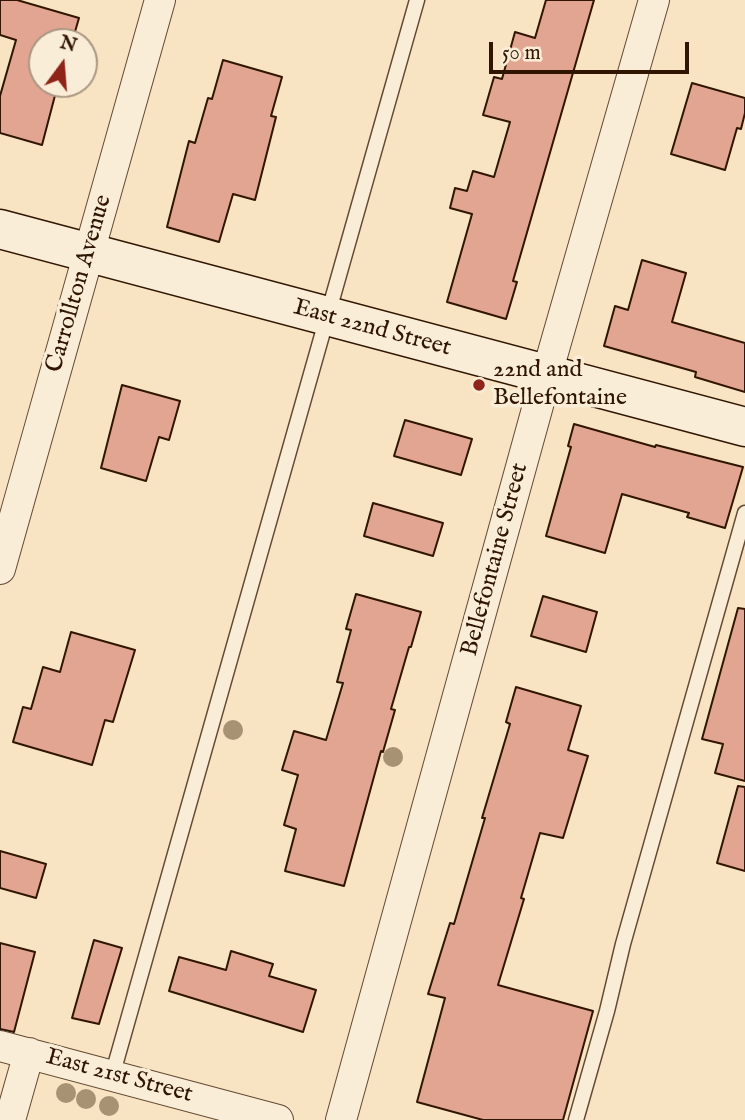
<!DOCTYPE html>
<style>
body{margin:0}
#map{position:relative;width:745px;height:1120px;overflow:hidden;background:#f8e3c3;font-family:"IM FELL English",serif}
canvas{display:block}
.north{position:absolute;left:28px;top:28px;width:70px;height:70px;box-sizing:border-box;background:#faedd8;border:2px solid #a99782;border-radius:50%;rotate:16deg;font-size:19px;font-weight:700;line-height:28px;text-align:center;color:#301600}
.north::after{content:'';display:block;margin:auto;width:24px;height:32px;background:#8f2418;clip-path:polygon(50% 0,100% 100%,50% 72%,0 100%)}
.scale{position:absolute;left:489px;top:42px;width:200px;height:32px;box-sizing:border-box;border:4px solid #301600;border-top:0;padding-left:9px;font-size:21px;line-height:24px;white-space:nowrap;color:#301600;-webkit-text-stroke:5px #faedd8;paint-order:stroke}
</style>
<div id="map">
<canvas width="745" height="1120"></canvas>
<div class="north">N</div>
<div class="scale">50 m</div>
</div>
<script>
const c = document.querySelector('canvas').getContext('2d');
c.lineJoin = 'round';
function paint(path, color) {
  c.fillStyle = color;
  c.fill(path, 'evenodd');
}
function stroke(path, color, width, dash) {
  c.strokeStyle = color;
  c.lineWidth = width;
  c.lineCap = dash ? 'butt' : 'round';
  c.setLineDash(dash || []);
  c.stroke(path);
}
function label(font, color, halo, rows, align = 'center') {
  c.font = font + ' "IM FELL English",serif';
  c.lineWidth = 7;
  c.setLineDash([]);
  c.textBaseline = 'middle';
  c.strokeStyle = halo;
  c.fillStyle = color;
  for (const [text, x, y, turn = 0] of rows) {
    c.save();
    c.translate(x, y);
    c.rotate((+turn || 0) * Math.PI / 180);
    c.textAlign = isNaN(turn) ? turn : align;
    if (halo) c.strokeText(text, 0, 0);
    c.fillText(text, 0, 0);
    c.restore();
  }
}
const building = new Path2D(`
 M0,0H17L79,18L72,42H42V84H58L42,145L0,133V96L16,40L0,35Z
 M546,0H594L513,281L517,282L506,319L447,302L472,214L450,208L455,188L467,191L473,171L494,177L510,122L483,115L494,77L502,79L515,32L535,38Z
 M223,60L282,77L271,116L276,117L255,200L233,194L219,242L167,227L189,141L195,143L208,98L212,99Z
 M692,83L745,98V113L741,129L737,128L725,170L671,154Z
 M642,260L686,273L672,322L745,343V392L695,377L696,372L604,346L615,306L628,310Z
 M122,385L180,401L169,440L159,437L146,481L101,468Z
 M405,420L472,439L461,475L394,456Z
 M574,424L655,447L656,445L743,467L725,528L687,517L689,513L622,494L605,553L546,536L571,447L568,446Z
 M373,503L443,523L433,556L364,536Z
 M356,594L421,612L411,647H409L391,709L395,710L383,752L381,751L344,886L285,871L296,829L284,825L298,775L282,770L294,731L326,740L343,683L337,682L351,630L346,629Z
 M543,596L597,612L586,652L531,636Z
 M738,608L745,609V781L715,773L723,744L702,739Z
 M71,632L135,650L113,722L105,720L92,765L13,742L23,707L31,709L43,667L60,672Z
 M516,687L581,706L568,750L588,756L563,838L540,833L521,898L524,899L498,985L593,1011L563,1120H483L417,1102L445,998L428,994L450,923L454,924L485,818H482L510,724L506,722Z
 M738,786L745,787V871L717,863Z
 M0,851L46,864L36,898L0,888Z
 M94,940L122,948L99,1024L72,1018Z
 M0,943L35,952L14,1032L0,1029Z
 M231,951L273,964L269,976L316,990L303,1032L169,991L179,957L226,970Z`);
paint(building, '#e1a592');
stroke(building, '#301600', 2);
const lane = new Path2D(`
 M112,1076L417,0
 M576,1120L607,1011L623,944L745,513`);
const street = new Path2D(`
 M0,569L160,0
 M0,1046L278,1120
 M10,1120L29,1053
 M341,1120L542,391L654,0`);
const secondary = new Path2D(`
 M0,229L745,427`);
stroke(lane, '#624931', 17);
stroke(street, '#624931', 32);
stroke(secondary, '#301600', 41);
stroke(lane, '#faedd8', 14);
stroke(street, '#faedd8', 30);
stroke(secondary, '#faedd8', 38);
c.fillStyle = '#a79373';
for (const [x, y] of [
 [233,730],
 [393,757],
 [66,1093],
 [86,1099],
 [109,1106]
]) {
  c.beginPath();
  c.arc(x, y, 10, 0, 2 * Math.PI);
  c.fill();
}
for (const [x, y, r, color] of [
 [479,385,7,"#8f2418"]
]) {
  const dot = new Path2D();
  dot.arc(x, y, r, 0, 2 * Math.PI);
  c.fillStyle = color;
  c.fill(dot);
  stroke(dot, '#faedd8', 2.5);
}
label('24px', '#301600', '#faedd8', [
 ["Carrollton Avenue",80,284,-74],
 ["East 22nd Street",372,329,15],
 ["Bellefontaine Street",496,560,-75],
 ["East 21st Street",119,1077,15]
]);
label('24px', '#301600', '#faedd8', [
 ["22nd and",493,371],
 ["Bellefontaine",493,399]
], 'left');
</script>
